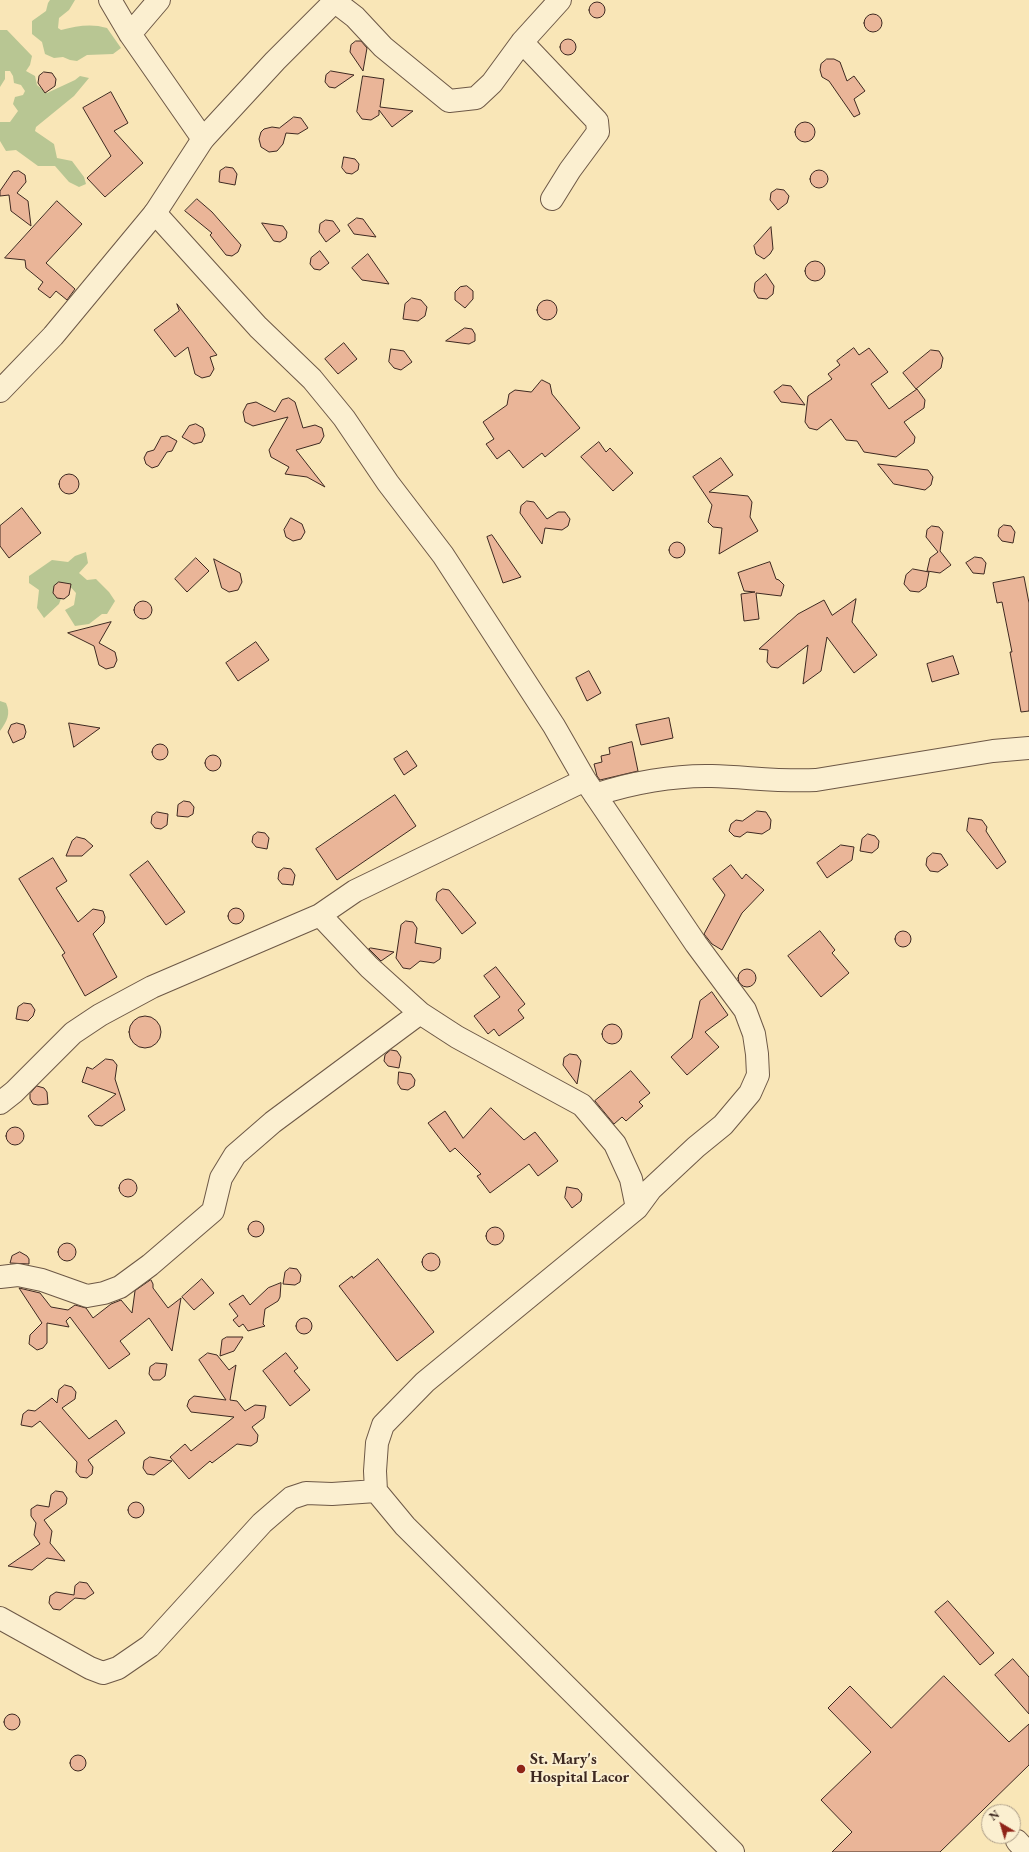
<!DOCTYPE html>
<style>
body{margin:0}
#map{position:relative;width:1029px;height:1852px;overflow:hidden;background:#f9e6b7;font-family:"EB Garamond",serif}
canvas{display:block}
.north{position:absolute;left:981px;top:1804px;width:40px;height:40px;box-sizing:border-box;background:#fbefd0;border:1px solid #afa08a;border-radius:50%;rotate:322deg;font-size:11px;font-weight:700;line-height:16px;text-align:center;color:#3e2921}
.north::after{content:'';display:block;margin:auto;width:14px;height:18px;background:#8f2418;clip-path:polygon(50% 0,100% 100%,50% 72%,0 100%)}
</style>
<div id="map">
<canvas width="1029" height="1852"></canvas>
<div class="north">N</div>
</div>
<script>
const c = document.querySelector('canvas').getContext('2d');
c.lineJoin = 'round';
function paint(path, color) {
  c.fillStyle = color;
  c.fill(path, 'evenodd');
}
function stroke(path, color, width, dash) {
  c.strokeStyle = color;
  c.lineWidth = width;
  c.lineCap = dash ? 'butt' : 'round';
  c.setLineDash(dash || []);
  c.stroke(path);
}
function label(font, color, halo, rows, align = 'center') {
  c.font = font + ' "EB Garamond",serif';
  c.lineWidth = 4;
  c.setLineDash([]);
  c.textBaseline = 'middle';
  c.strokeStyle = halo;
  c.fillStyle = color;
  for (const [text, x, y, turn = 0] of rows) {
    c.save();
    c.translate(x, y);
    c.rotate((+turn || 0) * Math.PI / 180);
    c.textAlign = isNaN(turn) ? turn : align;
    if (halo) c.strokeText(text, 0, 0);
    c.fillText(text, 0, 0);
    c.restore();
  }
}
paint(new Path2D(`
 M50,0H75L69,10L59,18L58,28L61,30C77,26 91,23 107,28L121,48L113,54L87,55L77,61L70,60L63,57L54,58L45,54L42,42L32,34V21L46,11L48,3Z
 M0,30H7L32,56L30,65L26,71L35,76L37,85L47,93L75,80L80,76L89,78L74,96L36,127L35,131L54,144L57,158L72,161L84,177L86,184L79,187L69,182L55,166H38L16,150L6,151L0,141V122H10L18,111L13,104L15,97L23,95L25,91L21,85L14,83L13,76L10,71H5V79L0,87Z
 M86,552L88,563L79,573L87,580L96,579L109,592L115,601L107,614H102L89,624L75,626L65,610L74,605L76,593L67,583L59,604L44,618L37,608L39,590L29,583V576L52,560L68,562L75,556Z
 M0,701L6,703C11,714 7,721 0,731Z`), '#b8c693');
const building = new Path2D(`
 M589 10a8 8 0 1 1 16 0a8 8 0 1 1-16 0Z
 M864 23a9 9 0 1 1 18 0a9 9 0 1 1-18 0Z
 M560 47a8 8 0 1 1 16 0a8 8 0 1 1-16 0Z
 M356,41H361L367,48L363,71L350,52L351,45Z
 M827,59H834L840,62L847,81L854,76L865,91L854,99L860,114L854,117L829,81L822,77L820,70L821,64Z
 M331,71L354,75L335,88L329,87L325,82L326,75Z
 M44,72L52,73L56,79L55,86L45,93L38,83L39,76Z
 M363,76L384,79L380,107L413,111L392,127L379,110V115L371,120L362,119L357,112Z
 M111,92L128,123L114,131L143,163L105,197L87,178L111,156L83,108Z
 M294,117L301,118L308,128L298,134L286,133L283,144L277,151L269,152L261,147L259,139L261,132L264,129L272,127L279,128Z
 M795 132a10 10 0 1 1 20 0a10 10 0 1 1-20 0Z
 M344,157L355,159L359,164L358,170L352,174L346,173L342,168Z
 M226,167L233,168L237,174L235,185L219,182L220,171Z
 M810 179a9 9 0 1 1 18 0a9 9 0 1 1-18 0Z
 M19,171L25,175L26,182L17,193L28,201L31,226L11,211L9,195L0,196V191L13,172Z
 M777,189L784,190L789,196L787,203L778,210L770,200L771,193Z
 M197,199L212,212L241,245L238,252L232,256L226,255L210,235L212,233L185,211Z
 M57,201L82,224L46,263L75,289L67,300L56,291L50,298L38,289L43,282L26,268L25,260L5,258Z
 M357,218L363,219L376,237L354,234L348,225Z
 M326,220L333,221L340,231L326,242L319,232L320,224Z
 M262,223L283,226L287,232L286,238L280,242L274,241Z
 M771,227L773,249L770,254L764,259L756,254L754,246Z
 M320,251L329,263L320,270L314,269L310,264L311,258Z
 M368,254L389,284L362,280L352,268Z
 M805 271a10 10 0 1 1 20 0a10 10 0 1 1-20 0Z
 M766,274L774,286L773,294L767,299L758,298L754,291L755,283Z
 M467,286L473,291V299L465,308L455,300V292L460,287Z
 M412,298L421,300L427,307L425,316L418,321L403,319L405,304Z
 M537 310a10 10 0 1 1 20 0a10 10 0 1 1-20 0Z
 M177,304L217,355L210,357L214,369L210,376L202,378L195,374L188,347L175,357L154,330L179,311Z
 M465,328L472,329L475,334V341L469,344L446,341Z
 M344,343L357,359L338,374L325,359Z
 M854,348L859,355L869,348L888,372L871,384L889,409L917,389L925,400L924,408L904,422L915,437L914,443L896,457L864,452L857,441L846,440L831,419L817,430L809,428L805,422L808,396L832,379L828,374L840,365L837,361Z
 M391,349L404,351L412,362L401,370L394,368L389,362Z
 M931,350L939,351L943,358L941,368L916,389L903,373Z
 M542,380L550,384L552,394L580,428L545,457L542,453L523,468L509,450L497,459L486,444L494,439L483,422L507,405L509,394L515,390L531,392Z
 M783,385L791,386L805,405L781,402L774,392Z
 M289,398L295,402L303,428L315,425L322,428L324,436L320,443L296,450L325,487L307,477L285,474L289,467L271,457L269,450L288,417L253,426L245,422L243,412L247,404L256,402L275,412L282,400Z
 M196,424L203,428L205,435L202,442L194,444L182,437L189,426Z
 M168,436L177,441L172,451L167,452L158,466L152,468L146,464L144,458L147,452L154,450L161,437Z
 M599,442L606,452L610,448L633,473L613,491L581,457Z
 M721,458L733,475L709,492L748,496L752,502L750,517L758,531L719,554L722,528L713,527L708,522L712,505L693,477Z
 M878,464L928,470L933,477L931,485L925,490L894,484Z
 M59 484a10 10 0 1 1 20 0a10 10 0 1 1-20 0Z
 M527,501L534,502L547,519L558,512H565L570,519L568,526L562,530L545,528L542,544L520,513L521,506Z
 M22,508L41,533L9,558L0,546V526Z
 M291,518L302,524L305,532L301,539L293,541L286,537L284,530Z
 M1004,525L1011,526L1015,532L1013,543L1002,541L998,536L999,529Z
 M932,526L939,527L943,532L940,551L951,565L940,573L927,571L930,558L938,552L926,537L927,530Z
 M492,535L521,577L503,583L487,537Z
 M669 550a8 8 0 1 1 16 0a8 8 0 1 1-16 0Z
 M975,557L982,558L986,563L984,574L973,573L966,563Z
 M196,558L209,571L187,592L175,579Z
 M214,559L240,573L242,582L238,590L229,592L222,588Z
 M770,562L776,579L779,580L784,585L781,596L756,593L759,619L744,621L741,594L755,592L744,591L738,573Z
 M913,569L929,572L926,587L919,592L910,591L904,584L906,575Z
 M1024,577L1029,603V711L1021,712L1010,652H1012L1002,602L997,603L993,583Z
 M59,582L71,584L69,595L64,599L57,598L53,593L54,586Z
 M856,599L852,622L877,655L854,673L827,637L821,671L803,684L808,645L778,668L771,667L767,662L768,650L759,649L798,614L824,600L832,615Z
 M134 610a9 9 0 1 1 18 0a9 9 0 1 1-18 0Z
 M111,622L99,643L115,652L117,660L114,667L106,669L99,665L94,646L68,633Z
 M256,642L269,660L238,681L226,663Z
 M953,656L959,674L932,682L927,664Z
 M589,671L601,693L587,701L576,678Z
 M669,718L673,738L641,745L636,725Z
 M17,723L24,725L26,732L24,738L13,743L8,732L11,725Z
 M69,723L100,728L74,747Z
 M632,742L638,771L600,780L597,776L594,764L602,762L601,756L610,754L609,748Z
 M152 752a8 8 0 1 1 16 0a8 8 0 1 1-16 0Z
 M407,751L417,766L404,775L394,759Z
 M205 763a8 8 0 1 1 16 0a8 8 0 1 1-16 0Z
 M395,795L416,826L337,880L316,849Z
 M184,801L190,802L194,807L193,814L188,817L177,816L178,805Z
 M757,811L766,812L771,820L770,829L762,834L747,832L740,837L734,836L729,831L731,824L736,820L742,821Z
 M157,812L168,814L167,825L161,829L155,828L151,823L152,816Z
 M969,818L982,820L987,827L986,831L1006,862L997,869L967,831Z
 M258,832L265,833L269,838L267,849L256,847L252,842L253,836Z
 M868,834L875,836L879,841L878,848L872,853L860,851L862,839Z
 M77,837L85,839L93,846L82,856H66L72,841Z
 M841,845L854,847L852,860L827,878L817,863Z
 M933,853L941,854L948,865L938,872L930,871L926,865L927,858Z
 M53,858L67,881L56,888L78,922L93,909L103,911L105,917L104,923L93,934L117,977L85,996L62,955L65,953L19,879Z
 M148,861L185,912L166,925L130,875Z
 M731,865L742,879L746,874L764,890L742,913L722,950L712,944L704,934L725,895L713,879Z
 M284,868L291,869L295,875L293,885L282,884L278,879L279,872Z
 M443,889L449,890L476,923L462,934L436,900L437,893Z
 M228 916a8 8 0 1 1 16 0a8 8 0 1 1-16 0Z
 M406,921L413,922L417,928L415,943L441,948L440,959L434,963L420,961L410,969L403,968L396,958L401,925Z
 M895 939a8 8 0 1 1 16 0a8 8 0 1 1-16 0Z
 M820,931L835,950L832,953L849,973L821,997L788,956Z
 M371,948L394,952L381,961L369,949Z
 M496,967L525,1004L518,1010L524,1018L499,1036L494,1029L488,1034L474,1016L500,997L484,976Z
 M738 978a9 9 0 1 1 18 0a9 9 0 1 1-18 0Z
 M712,992L728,1015L705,1032L719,1047L687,1075L671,1057L692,1038L700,1001Z
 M24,1003L31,1004L35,1010L33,1016L28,1021L16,1019L18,1007Z
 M129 1032a16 16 0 1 1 32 0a16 16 0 1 1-32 0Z
 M602 1034a10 10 0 1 1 20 0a10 10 0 1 1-20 0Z
 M391,1050L397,1051L401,1057L399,1068L388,1066L384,1061L385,1055Z
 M570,1054L577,1055L581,1061L577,1084L563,1065L564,1058Z
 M106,1059L113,1060L117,1065L115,1079L125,1110L102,1126L95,1125L88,1116L116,1094L82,1082L87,1067L92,1069Z
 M631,1071L650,1093L639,1102L643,1106L626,1121L622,1117L614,1124L595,1101Z
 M399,1072L411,1074L415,1080L414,1086L408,1090L401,1089L398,1084Z
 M37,1086L44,1088L47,1092L48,1104L38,1105L33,1104L30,1099V1094Z
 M491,1108L524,1140L535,1132L558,1161L538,1176L529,1164L490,1193L477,1176L481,1174L455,1148L450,1152L428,1123L445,1111L463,1138Z
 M6 1136a9 9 0 1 1 18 0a9 9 0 1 1-18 0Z
 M119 1188a9 9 0 1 1 18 0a9 9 0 1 1-18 0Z
 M567,1187L578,1189L582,1194L581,1201L572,1208L565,1198Z
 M248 1229a8 8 0 1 1 16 0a8 8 0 1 1-16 0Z
 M486 1236a9 9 0 1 1 18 0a9 9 0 1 1-18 0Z
 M58 1252a9 9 0 1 1 18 0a9 9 0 1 1-18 0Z
 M20,1252L27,1256L29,1259V1264L10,1263L12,1256Z
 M422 1262a9 9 0 1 1 18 0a9 9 0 1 1-18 0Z
 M378,1259L434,1332L397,1361L339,1286L352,1276L353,1278Z
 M290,1268L297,1269L301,1275L300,1282L295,1285L283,1284L285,1272Z
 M202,1279L214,1293L194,1310L182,1297Z
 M151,1280L153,1284V1288L168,1308L181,1298L172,1351L149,1318L120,1341L130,1354L109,1369L70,1317L66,1321L69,1327L47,1323V1343L43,1348L37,1350L29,1344L30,1335L42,1323L19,1288L40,1293L51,1307L68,1310L75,1305L86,1308L93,1318L111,1304L121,1300L132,1313L135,1291Z
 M281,1283L280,1297L278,1301L265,1309L263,1324L265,1326L248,1331L243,1324L239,1327L233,1320L238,1316L229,1304L243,1295L250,1305L268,1288Z
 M296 1326a8 8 0 1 1 16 0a8 8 0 1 1-16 0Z
 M227,1337H243L234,1351L220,1356L222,1340Z
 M208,1353L217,1355L229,1370L236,1365L230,1400L237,1401L245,1411L255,1405L266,1406L264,1418L252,1427L258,1435L257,1442L251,1446L237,1444L212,1463L210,1461L189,1479L170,1457L185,1444L191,1451L234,1417L191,1412L187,1406L189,1400L194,1396L226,1400L199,1360Z
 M286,1353L298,1368L294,1371L310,1390L290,1406L263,1371Z
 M156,1363L167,1364L165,1376L160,1380H153L149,1374L150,1367Z
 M65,1385L72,1387L76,1392L75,1399L62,1408L89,1439L116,1420L125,1433L88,1460L93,1467L92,1474L87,1478L80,1477L76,1472L77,1462L40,1421L32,1427L21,1425L23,1414L28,1410L35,1411L52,1398L57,1403L59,1390Z
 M150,1457L172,1461L154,1475L147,1474L143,1468L144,1461Z
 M56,1491L63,1492L67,1498L66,1504L44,1520L52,1531L50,1543L65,1561L47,1558L32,1570L8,1566L40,1544L34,1535L36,1523L31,1516V1509L37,1505L49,1507L51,1495Z
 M128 1510a8 8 0 1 1 16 0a8 8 0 1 1-16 0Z
 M80,1582L87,1583L94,1593L85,1599L75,1598L60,1610L53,1609L49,1603L50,1596L56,1592L74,1595L75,1586Z
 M948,1601L994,1653L980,1665L935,1612Z
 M1013,1659L1029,1677V1714L995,1675Z
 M944,1676L1009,1742L1029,1724V1765L940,1852H832L852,1832L821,1800L871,1752L828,1708L850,1686L891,1728Z
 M4 1722a8 8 0 1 1 16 0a8 8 0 1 1-16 0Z
 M70 1763a8 8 0 1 1 16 0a8 8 0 1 1-16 0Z`);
paint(building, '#eab598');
stroke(building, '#3e2921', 1);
const minor = new Path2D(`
 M110,0L130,34L203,139
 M333,0L355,17L383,47L449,101L476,98L492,83L522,42L560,0
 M130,34L159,0
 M522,42L597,121L598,132L570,170L552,199
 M155,213L258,327L312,379L344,418L388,483L443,555L554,726L585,780L696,944L745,1010L754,1034L757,1054L758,1075L750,1093L723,1125L696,1147L651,1189L637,1208L425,1382L383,1425L377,1443L375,1471L376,1491L405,1526L733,1852
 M595,795C630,783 675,775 712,776C747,777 781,782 816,780L993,751L1029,748
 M320,915L355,891L585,780
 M0,1103L14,1092L73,1033L100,1015L152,987L320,915L369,967L420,1013L457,1037L582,1105L615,1144L631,1179L637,1208
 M0,1277L18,1275L42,1280L87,1296L104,1293L120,1287L150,1265L213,1211L221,1178L235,1155L273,1122L420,1013
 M0,1618L90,1668L103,1673L118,1668L150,1646L262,1523L291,1498L306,1493L332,1494L376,1491
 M1017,1841L1027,1852`);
const tertiary = new Path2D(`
 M0,391L53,336L155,213L203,139L275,61L336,0`);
stroke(minor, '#6d5846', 24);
stroke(tertiary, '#6d5846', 24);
stroke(minor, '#fbefd0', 22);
stroke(tertiary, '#fbefd0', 22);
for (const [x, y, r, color] of [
 [521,1769,5,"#8f2418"]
]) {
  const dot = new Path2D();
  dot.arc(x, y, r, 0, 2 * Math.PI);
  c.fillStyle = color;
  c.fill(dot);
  stroke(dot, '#fbefd0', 1.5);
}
label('bold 16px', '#3e2921', '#fbefd0', [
 ["St. Mary's",530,1760],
 ["Hospital Lacor",530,1778]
], 'left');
</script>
